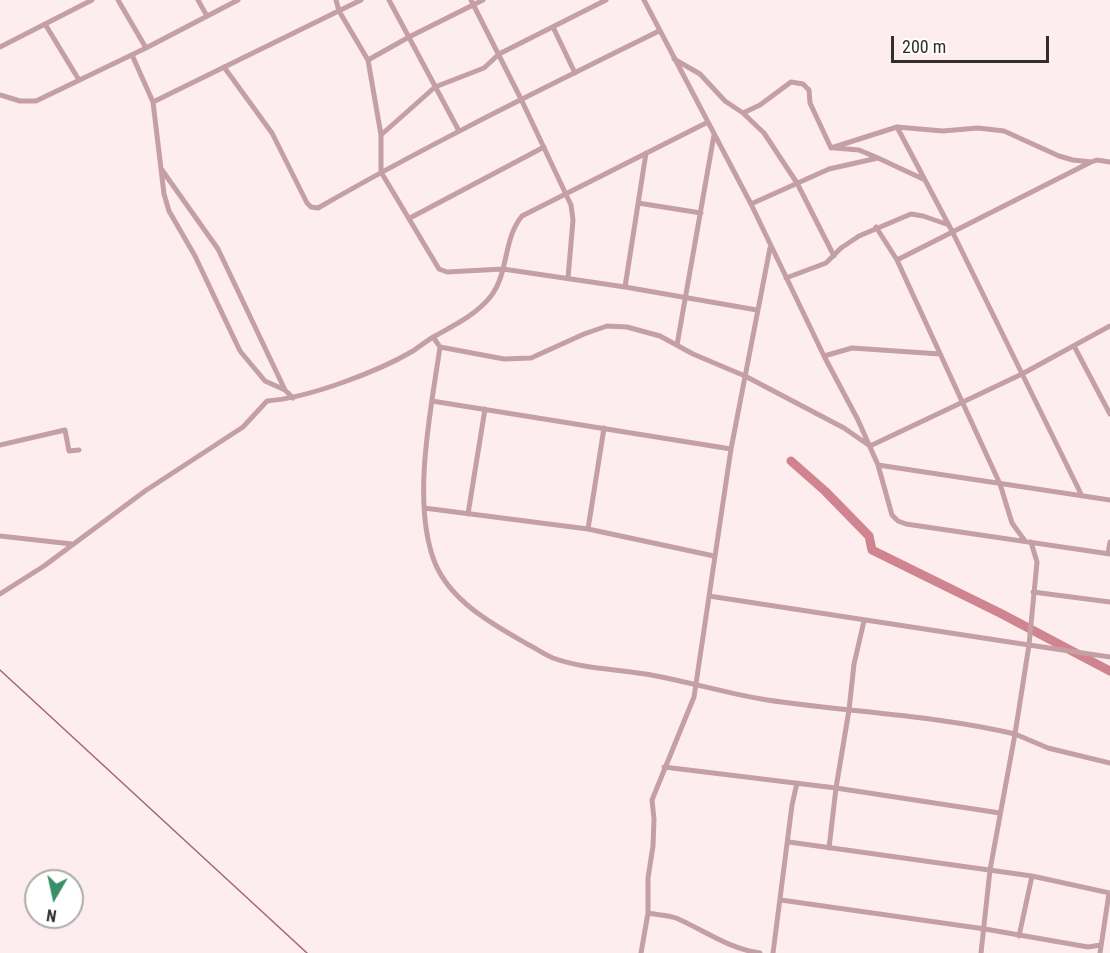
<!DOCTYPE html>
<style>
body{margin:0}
#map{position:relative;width:1110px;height:953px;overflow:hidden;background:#feedef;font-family:"Roboto Condensed",sans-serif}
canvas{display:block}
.north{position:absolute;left:24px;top:869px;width:60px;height:60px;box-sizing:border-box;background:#fff;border:2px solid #adabab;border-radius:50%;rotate:189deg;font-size:16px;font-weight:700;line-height:24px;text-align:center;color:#332d2d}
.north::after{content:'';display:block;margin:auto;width:21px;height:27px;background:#379066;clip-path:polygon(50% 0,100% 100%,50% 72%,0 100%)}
.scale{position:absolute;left:891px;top:36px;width:158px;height:27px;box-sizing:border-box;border:3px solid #332d2d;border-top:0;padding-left:8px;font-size:18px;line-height:21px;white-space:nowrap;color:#332d2d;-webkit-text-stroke:4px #fff;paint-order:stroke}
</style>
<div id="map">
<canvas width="1110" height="953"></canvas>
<div class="north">N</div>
<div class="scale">200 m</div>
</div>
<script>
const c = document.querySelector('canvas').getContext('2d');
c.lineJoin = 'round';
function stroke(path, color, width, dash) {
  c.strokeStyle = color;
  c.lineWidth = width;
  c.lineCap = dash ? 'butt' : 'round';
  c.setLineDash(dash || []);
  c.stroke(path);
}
stroke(new Path2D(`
 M0,670L307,953`), '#a16a72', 1.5);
stroke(new Path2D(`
 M791,461L825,491L869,536L872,550L1000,613L1110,671`), '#d08490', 9);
stroke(new Path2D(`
 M118,0L146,48
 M198,0L207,16
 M336,0L339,11L368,60L381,135V172L439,269L447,272L503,269L625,287L757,310
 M389,0L459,131
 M471,0L521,99L571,205L573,220L568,278
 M644,0L751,204L824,356L858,420L878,465L892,515L898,521L906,524L1110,554
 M45,24L79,80
 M553,27L575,73
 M0,47L92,0
 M132,55L153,102L361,0
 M674,59L700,74L725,101L743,113L764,133L797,183L834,256
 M368,60L409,37L483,0
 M224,67L272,133L307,203L311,207L318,208C429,144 544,88 659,31
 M0,95L20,101H36L146,48L238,0
 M153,102L164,194L169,211L195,256L240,351L265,381L285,390L293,398
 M743,113L760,105L791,82L803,84L809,90L810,103L831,148
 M897,127L953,233L1082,496
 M381,135L435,87L484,68L499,54L606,0
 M831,148L897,127L943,131L978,128L1004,131L1059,156L1073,160L1091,162
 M835,148L859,150L878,158
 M162,170L218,249L285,390
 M638,203L701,213
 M751,204L829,169L878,158L923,179
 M410,218L544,147
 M876,227L897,260L1000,484L1012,523L1025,541
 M897,260L1091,162L1097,160L1110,162
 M786,278L826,263L841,248L859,236L911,214L923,216L949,225
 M625,287L646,153
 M433,337L440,347C431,410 411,503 435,563C451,602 494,625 529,645C537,649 545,655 553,658C586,670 622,669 656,676C693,683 730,694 767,700C848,712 935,715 1015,734L1029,645L1110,657
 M677,345L714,135
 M1074,346L1110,414
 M440,347L504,359L531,358L584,334L607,326L627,327L660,336L693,354L745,376L844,428L870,446L1022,374L1110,326
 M824,356L852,348L940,354
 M432,401L731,449
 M0,445L65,430L69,451L79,450
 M878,465L1110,500
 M424,508L588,529L714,556
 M468,514L485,409
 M588,529L604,428
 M0,536L72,544
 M1108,553L1110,542
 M1033,592L1110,602
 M0,594L44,566L145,491L243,427L267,401C308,398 377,372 413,351C420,346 428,340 435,336C455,325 477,314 491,296C509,272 503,239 522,216L708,122
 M709,596L1029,645L1037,562L1031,542
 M664,767L836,788L1000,813
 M789,842L1032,876L1110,893
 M829,848L836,788L849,710L854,664L864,621
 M781,900L985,929L1088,947L1101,945
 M648,913C657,915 667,915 676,918C704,930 729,949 760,953
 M1019,936L1032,876
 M641,953L648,913V878L653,846L654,819L652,800L694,697L731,449L770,248
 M773,953L792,805L797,783
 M981,953L990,870L1015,734L1048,748L1110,763
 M1100,953L1109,893`), '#c4a0a5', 5);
</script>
